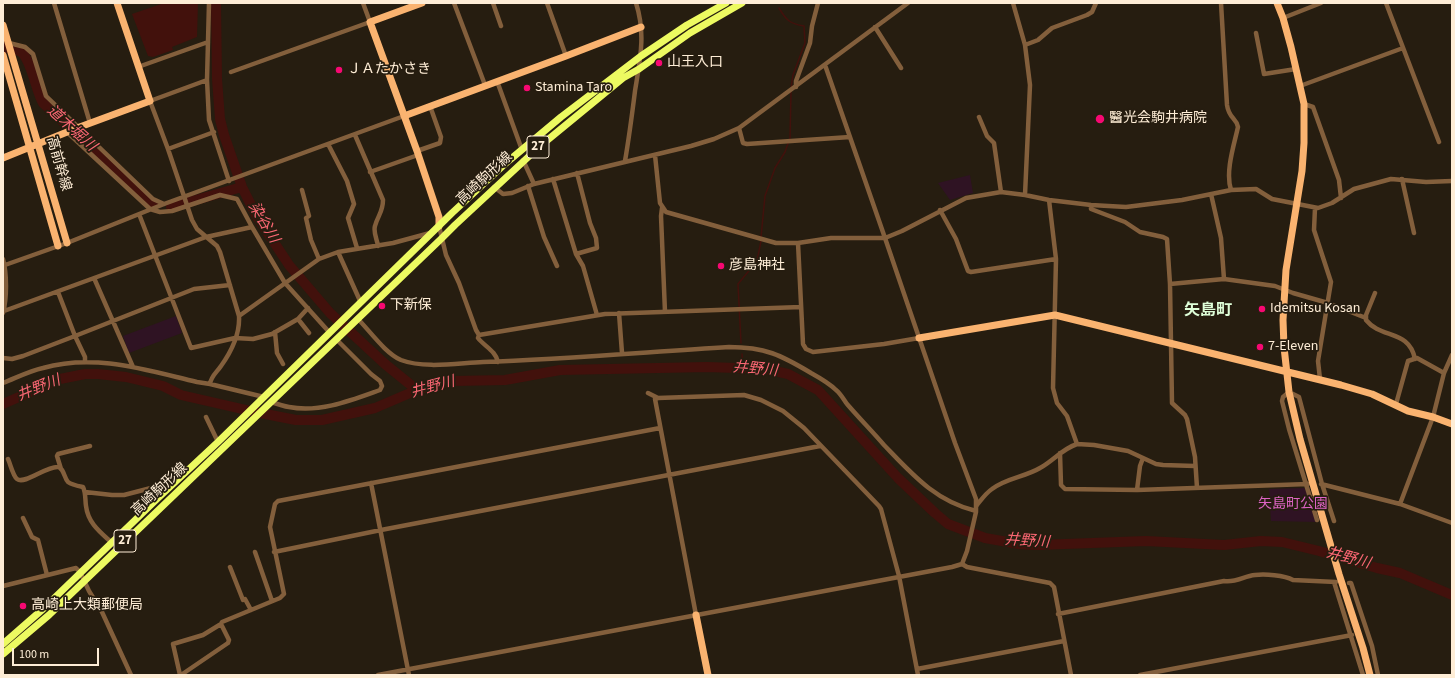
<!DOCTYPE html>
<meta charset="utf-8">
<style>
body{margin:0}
#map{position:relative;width:1455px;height:678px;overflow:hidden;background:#261d10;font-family:"Source Sans 3",sans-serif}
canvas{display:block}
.frame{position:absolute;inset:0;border:4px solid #feedd6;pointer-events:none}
.scale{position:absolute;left:12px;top:648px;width:87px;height:18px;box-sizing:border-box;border:2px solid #feedd6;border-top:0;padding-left:5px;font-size:12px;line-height:14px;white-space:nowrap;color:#feedd6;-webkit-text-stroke:3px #261d10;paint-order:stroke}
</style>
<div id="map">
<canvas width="1455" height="678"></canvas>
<div class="frame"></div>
<div class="scale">100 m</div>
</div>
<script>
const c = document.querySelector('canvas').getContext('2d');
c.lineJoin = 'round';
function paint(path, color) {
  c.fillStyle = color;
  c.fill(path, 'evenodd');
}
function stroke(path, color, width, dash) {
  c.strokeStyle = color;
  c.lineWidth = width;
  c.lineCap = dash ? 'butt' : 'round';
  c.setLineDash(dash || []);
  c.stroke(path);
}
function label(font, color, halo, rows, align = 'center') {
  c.font = font + ' "Source Sans 3","Noto Sans JP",sans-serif';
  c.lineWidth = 3.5;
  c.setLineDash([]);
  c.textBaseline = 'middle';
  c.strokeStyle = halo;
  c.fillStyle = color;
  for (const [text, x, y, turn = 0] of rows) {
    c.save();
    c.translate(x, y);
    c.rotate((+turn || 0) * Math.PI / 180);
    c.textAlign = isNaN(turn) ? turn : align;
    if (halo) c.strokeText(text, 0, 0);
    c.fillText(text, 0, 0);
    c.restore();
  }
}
paint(new Path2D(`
 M970,175L973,193L950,200L938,183Z
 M176,316L182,333L129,353L123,336Z
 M1305,488L1316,522L1271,521L1269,489Z`), '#2f1323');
paint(new Path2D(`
 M164,3H198L197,37L172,47L173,50L153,57L148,56L132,14Z`), '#42110c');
stroke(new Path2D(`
 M779,8C786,20 790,24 804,26L805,43L793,75L791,88
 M761,237L765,196L775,168L785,152L790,138L791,92
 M741,343L738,284L757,261L761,241
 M742,354L743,368`), '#42110c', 1.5);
stroke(new Path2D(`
 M216,3L217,79L220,119L224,135L242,187L256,215L289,265L330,313L385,364L417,390
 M3,47C8,49 17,49 21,52C31,59 36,91 43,103L151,203L154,205
 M171,207L242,187
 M3,404L60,379L85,374H98L126,377L163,386L181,395L255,412L296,420H322L375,408L417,390L454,381L505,380L560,370L707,367L766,369L788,374L818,390L898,478L935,513L948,524L985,538L1019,544L1038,545L1146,541L1224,545L1261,541L1282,542L1319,551L1377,568L1400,573L1452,595`), '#42110c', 10);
stroke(new Path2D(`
 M54,3L90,123
 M209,3L207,80L209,120L229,181
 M454,3L485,85
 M493,3L501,26
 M547,3L566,56
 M1013,3L1025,45L1030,85L1025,195
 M1221,3L1227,105C1229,119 1236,117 1238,127C1234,145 1225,172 1231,190
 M1386,3L1439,142
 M1283,18L1321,3
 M875,27L901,68
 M1256,33L1264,74L1296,69
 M9,43L25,47L33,54L46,96L153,199L164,204
 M1025,45L1038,40L1052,28L1087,15L1092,12L1096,3
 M138,67L208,42
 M231,72L370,22L363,3
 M207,80L150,101L168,149L192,220L197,229L217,246L220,252L239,316C240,333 231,352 221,366C217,372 211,376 210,384
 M497,81L522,150
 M1300,86L1403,48
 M796,87V81L810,43L812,26L818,3
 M1304,104L1313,107L1339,180L1341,198
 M979,117L987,136L994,143L1001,192
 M739,128L743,143L747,144L850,137
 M67,132L150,209L160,212L172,211L220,195L237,199L252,227L285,283L330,333
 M355,135L383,200C383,212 378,215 375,226C373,232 377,239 378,246
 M328,144L347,181L354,204L348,218L357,248
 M168,149L214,132
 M417,151L440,143L441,137L430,106
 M655,155L660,203L666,212L776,243H798L831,238H885L902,231L966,198L1001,192L1025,195L1049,200L1091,205L1126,207L1182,200L1231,190L1256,189L1272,199L1318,208L1332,203L1354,189L1391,179L1426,182L1452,181
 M523,160L534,184
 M625,161C629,138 632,115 635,91C640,60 646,34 636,3
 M370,172L418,155
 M553,179L576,254L583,266L597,315
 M1402,179L1414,233
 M528,186L544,237L557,266
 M494,187L503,194L512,193L534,184L691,146L714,139L739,128L908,3
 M302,190L309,216L306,218L311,240L319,259
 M1211,194L1221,238L1224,279
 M1091,205V209L1125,222L1140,232L1163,237L1167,239L1170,284L1172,403L1185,415L1187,419L1195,457L1197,488
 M662,208L661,216L665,312
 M1315,208L1314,230L1331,282L1318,361L1320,379
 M940,210L956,239L968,271L971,272L1056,259
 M139,214L191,348L235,338L253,339L272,334L298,319L308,308
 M439,226L446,255L459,283L476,330L479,335L605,314L801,307
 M798,243L803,344L806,349L813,352L884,344L919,338
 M338,252L361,303
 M576,254L597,248L596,238L590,223L577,173
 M3,259C7,274 7,298 3,313
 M5,265L67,243L164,204L404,116
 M94,278L133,367
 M1170,284L1224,279L1275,286L1293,293L1328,303L1366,318
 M1375,293L1366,315V320C1381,339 1409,329 1415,359
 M4,311L206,237L252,227
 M619,313L622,353
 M239,316L319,259L338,252L393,243L430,233
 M357,318C370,331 385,353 401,360C425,369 458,363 483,362C565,359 647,352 729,347C765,347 781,355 811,373C820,378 829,383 836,390C841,394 844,400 847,404C859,418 872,431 884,445C912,474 935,501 976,511
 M298,319L309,333
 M275,332L277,353L283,364
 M479,335L478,338C484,346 496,351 498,362
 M3,358L12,359L23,356L75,336L58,292
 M85,362V357L75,336L194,289L230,285
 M3,383C16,378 29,371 43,368C95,353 146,370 197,382L210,384L264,397
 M648,393L658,398
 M271,402C277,404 283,406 289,407C320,413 352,400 380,390L382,386L380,381L371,374L336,339
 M1396,404L1408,361L1417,358L1444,373
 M206,417L218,442
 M1077,444L1094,445L1128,451L1156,464L1163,465L1195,466
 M1060,453L1061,485L1065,489L1137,490L1308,484
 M8,459C10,463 13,476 17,479C25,485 46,466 58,467C64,468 64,478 68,482C72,485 78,486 83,487C86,493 85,500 86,506C88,523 100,532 111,542
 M61,469L57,456L58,454L90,446
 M371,483L409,675
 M1321,484L1400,504L1452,523
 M1137,490L1140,466L1143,458
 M85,492L112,495H124L151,488L158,498
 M1400,504L1433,417L1444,373L1452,355
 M977,505C981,500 986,493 992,489C1006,478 1025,477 1040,468C1053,461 1062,449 1077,444L1067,416L1057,403L1053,388L1056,259L1049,200
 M23,518L32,537L38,540L47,575
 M1317,520L1289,429L1282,401L1283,397L1289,392L1299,397L1322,484L1334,521
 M255,552L272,601
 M274,552L381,530L820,446
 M962,564L967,567L1050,583L1054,587L1071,675
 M230,567L243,600L245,599L251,610
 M1334,582L1363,675
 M1349,583H1351L1372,646L1378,675
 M3,586L76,568L80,572L89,591L102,612L131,675
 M1058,614L1224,581C1236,583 1244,576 1255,575C1265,574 1284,575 1293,580L1336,582
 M696,615L655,399L658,398L744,395L761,400L783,411L804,428L879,506L881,509L899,576L918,675
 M917,669L1064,641
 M180,675L173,644L203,635L221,624
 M181,675L228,643L229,640L221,624L222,622L280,598L284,594L270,527L275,504L278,501L660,428
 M378,675L952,567L962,564L967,551L976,512V499L955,443L885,238L825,65
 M1140,675L1352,635`), '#835f3c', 4.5);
stroke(new Path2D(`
 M422,3L370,22L417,151L439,217V226
 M1277,3L1283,18L1291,47L1304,104V143L1302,171L1286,270L1283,320L1284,347L1289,392L1300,439L1339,574L1363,648L1370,675
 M3,25L67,243
 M3,55L58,246
 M404,116L566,56L641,27
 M3,158L77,128L150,101L117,3
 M919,338L1055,315L1341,385L1372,394L1408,411L1433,417L1452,424
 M696,615L708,675`), '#fab370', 7);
stroke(new Path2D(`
 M3,644L43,609L158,498L218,442L452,213L506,163L561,117L641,56L687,25L726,3
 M3,654L49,615L441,239L455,225L539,147L623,78L639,69L690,33L742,3`), '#edfa61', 7);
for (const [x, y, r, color] of [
 [659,63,4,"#f70872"],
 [339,70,4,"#f70872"],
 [527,88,4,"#f70872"],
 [1100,119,5,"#f70872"],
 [721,266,4,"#f70872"],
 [382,306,4,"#f70872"],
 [1262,309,4,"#f70872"],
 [1260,347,4,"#f70872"],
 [23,606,4,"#f70872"]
]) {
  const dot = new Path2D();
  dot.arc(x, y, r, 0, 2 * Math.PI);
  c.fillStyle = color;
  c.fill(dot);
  stroke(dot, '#261d10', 1.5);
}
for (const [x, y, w] of [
 [538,147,22],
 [125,541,22]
]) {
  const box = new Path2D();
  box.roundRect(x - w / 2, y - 11, w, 22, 3);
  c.fillStyle = '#261d10';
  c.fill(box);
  stroke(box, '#feedd6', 1);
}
label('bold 13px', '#feedd6', null, [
 ["27",538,147],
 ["27",125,541]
]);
label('14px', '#feedd6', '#261d10', [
 ["山王入口",667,63],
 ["ＪＡたかさき",347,70],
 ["Stamina Taro",535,88],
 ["醫光会駒井病院",1109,119],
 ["彦島神社",729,266],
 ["下新保",390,306],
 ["Idemitsu Kosan",1270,309],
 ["7-Eleven",1268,347],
 ["高崎上大類郵便局",31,606]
], 'left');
label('14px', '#feedd6', '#261d10', [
 ["高前幹線",58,164,74],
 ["高崎駒形線",485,179,-43],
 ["高崎駒形線",160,490,-43]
]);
label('14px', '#dc63c3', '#261d10', [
 ["矢島町公園",1293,505]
]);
label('italic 15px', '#fa6773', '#261d10', [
 ["道木堀川",71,129,42],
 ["染谷川",263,223,59],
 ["井野川",755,370,5],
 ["井野川",433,388,-15],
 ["井野川",39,389,-22],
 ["井野川",1027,542,4],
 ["井野川",1348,559,15]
]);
label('bold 16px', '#defed8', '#261d10', [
 ["矢島町",1208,311]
]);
</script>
